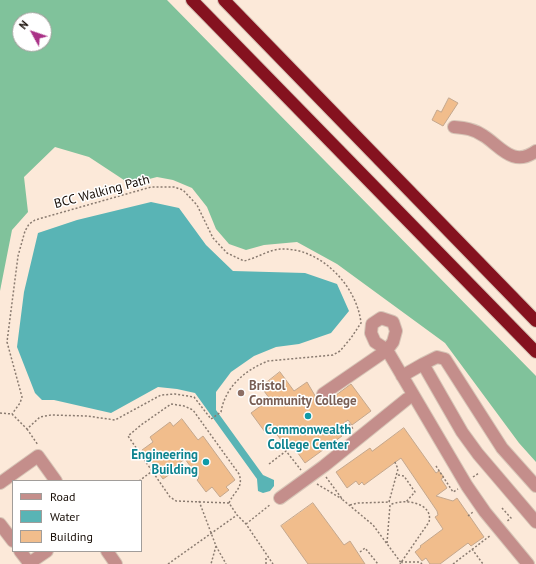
<!DOCTYPE html>
<style>
body{margin:0}
#map{position:relative;width:536px;height:564px;overflow:hidden;background:#fce9d9;font-family:"PT Sans",sans-serif}
canvas{display:block}
.legend{position:absolute;left:12px;top:480px;width:130px;height:72px;box-sizing:border-box;background:#fff;border:1px solid #a19d9a;margin:0;padding:5px 7px;list-style:none;font-size:12px;color:#140a03}
.legend li{display:flex;align-items:center;gap:8px;height:20px}
.legend b{width:20px;border:1px solid #a19d9a}
.north{position:absolute;left:12px;top:12px;width:40px;height:40px;box-sizing:border-box;background:#fff;border:1px solid #a19d9a;border-radius:50%;rotate:310deg;font-size:11px;font-weight:700;line-height:16px;text-align:center;color:#140a03}
.north::after{content:'';display:block;margin:auto;width:14px;height:18px;background:#a93187;clip-path:polygon(50% 0,100% 100%,50% 72%,0 100%)}
</style>
<div id="map">
<canvas width="536" height="564"></canvas>
<ul class="legend">
<li><b style="height:5px;background:#c48e8b"></b>Road</li>
<li><b style="height:11px;background:#59b4b5"></b>Water</li>
<li><b style="height:11px;background:#f1bd8c"></b>Building</li>
</ul>
<div class="north">N</div>
</div>
<script>
const c = document.querySelector('canvas').getContext('2d');
c.lineJoin = 'round';
function paint(path, color) {
  c.fillStyle = color;
  c.fill(path, 'evenodd');
}
function stroke(path, color, width, dash) {
  c.strokeStyle = color;
  c.lineWidth = width;
  c.lineCap = dash ? 'butt' : 'round';
  c.setLineDash(dash || []);
  c.stroke(path);
}
function label(font, color, halo, rows, align = 'center') {
  c.font = font + ' "PT Sans",sans-serif';
  c.lineWidth = 3;
  c.setLineDash([]);
  c.textBaseline = 'middle';
  c.strokeStyle = halo;
  c.fillStyle = color;
  for (const [text, x, y, turn = 0] of rows) {
    c.save();
    c.translate(x, y);
    c.rotate((+turn || 0) * Math.PI / 180);
    c.textAlign = isNaN(turn) ? turn : align;
    if (halo) c.strokeText(text, 0, 0);
    c.fillText(text, 0, 0);
    c.restore();
  }
}
paint(new Path2D(`
 M0,0H167L536,376V462L519,443L445,343L337,264L297,242L264,245L246,250L229,244L216,229L207,207L192,188L173,180L157,177L130,184L89,157L55,147L24,177L28,212L12,230L0,291ZM20,20H44V44H20Z`), '#80c29b');
paint(new Path2D(`
 M151,202L179,208L206,245L233,271L305,273L337,284L349,311L331,333L299,344L276,347L254,356L231,372L216,392V410L263,475L274,480V486L270,491L263,493L258,491L257,479L195,393L177,389L158,387L111,413L54,400H42L35,393L17,347L24,292L38,233L77,220Z`), '#59b4b5');
const building = new Path2D(`
 M449,98L458,103L443,126L432,120L437,110L441,112Z
 M280,372L294,391L307,382L317,399L321,402L332,398L351,384L371,411L352,425L348,420L336,429L342,436L305,463L290,442L285,445L271,427L265,432L251,413L270,399L261,387Z
 M182,419L198,440L203,436L235,480L226,487L229,490L220,497L212,487L206,492L197,480L199,478L185,459L174,467L176,470L163,479L142,450L153,442L150,437L170,422L173,426Z
 M404,428L436,473L439,471L444,477L441,479L447,488L436,496L453,501L457,498L484,537L471,546L468,543L440,564H430L426,558L422,561L415,552L421,547L420,546L443,529L435,517L438,515L437,511L401,458L364,485L362,482L359,485L356,481L347,488L336,472L370,448L372,451Z
 M313,503L344,545L350,541L365,564H308L281,526Z`);
paint(building, '#f1bd8c');
stroke(building, '#c4a78d', 1);
const minor = new Path2D(`
 M454,127C465,128 474,129 484,136C500,146 513,168 536,151
 M381,318L393,322L396,331L393,342L387,350L375,342L371,333L372,324Z
 M423,364L437,357L445,359L502,448L536,486
 M402,376L423,364L462,432L478,454L536,522
 M323,394L387,350L467,486L485,512L528,564
 M0,483L38,456L56,481
 M280,498L324,466L407,399
 M0,524L13,541
 M20,551L30,564
 M107,551L116,564
 M28,564L47,551`);
const highway = new Path2D(`
 M192,0L536,352
 M224,0L536,321`);
stroke(minor, '#d7c5b7', 14);
stroke(highway, '#d7c5b7', 14);
stroke(new Path2D(`
 M0,413L12,414L27,429L40,417L51,415L87,416L115,420L161,395L175,394L194,397L211,419L221,412C225,387 245,370 268,361L333,355L340,351L351,338L361,323C357,286 321,248 282,249C270,249 257,258 244,261L227,253L213,238L197,205L183,190L174,187H151L35,220L29,224L25,231L18,256L7,342L22,397L20,403L12,414
 M349,424L354,430
 M27,429L38,445
 M269,464L286,451L301,470
 M436,466L453,492L458,489
 M398,475L404,476L415,492L406,502
 M326,477L343,500L373,525L402,564
 M473,477L479,473
 M139,481L151,472
 M317,484L342,499
 M199,501L216,546L211,564
 M389,502L398,469L394,460
 M229,503L176,501L170,497L128,436L141,425L171,404L184,406L193,410L239,474C244,488 234,491 229,503L237,515
 M350,505L358,503L390,502
 M502,508L511,518L506,522
 M468,516L473,512
 M246,524L271,504
 M387,543L390,505C402,498 434,502 429,522L400,564
 M216,546L226,564
 M472,549L483,564
 M360,552L365,548L378,564
 M401,562H420L422,564
 M168,564L237,515L246,524L273,564
 M266,564V556
 M453,564L491,535`), '#8a7b70', 1.5, [2, 2]);
stroke(minor, '#c48e8b', 12);
stroke(highway, '#85121f', 12);
for (const [x, y, r, color] of [
 [241,393,4,"#8d6e63"],
 [308,416,4,"#0f9aa8"],
 [206,462,4,"#0f9aa8"]
]) {
  const dot = new Path2D();
  dot.arc(x, y, r, 0, 2 * Math.PI);
  c.fillStyle = color;
  c.fill(dot);
  stroke(dot, '#fff', 1.5);
}
label('13px', '#140a03', '#fff', [
 ["BCC Walking Path",102,192,-15]
]);
label('bold 13px', '#785e54', '#fff', [
 ["Bristol",249,386],
 ["Community College",249,401]
], 'left');
label('bold 13px', '#0d838f', '#fff', [
 ["Commonwealth",308,430],
 ["College Center",308,445],
 ["Engineering",198,455,"right"],
 ["Building",198,470,"right"]
]);
</script>
